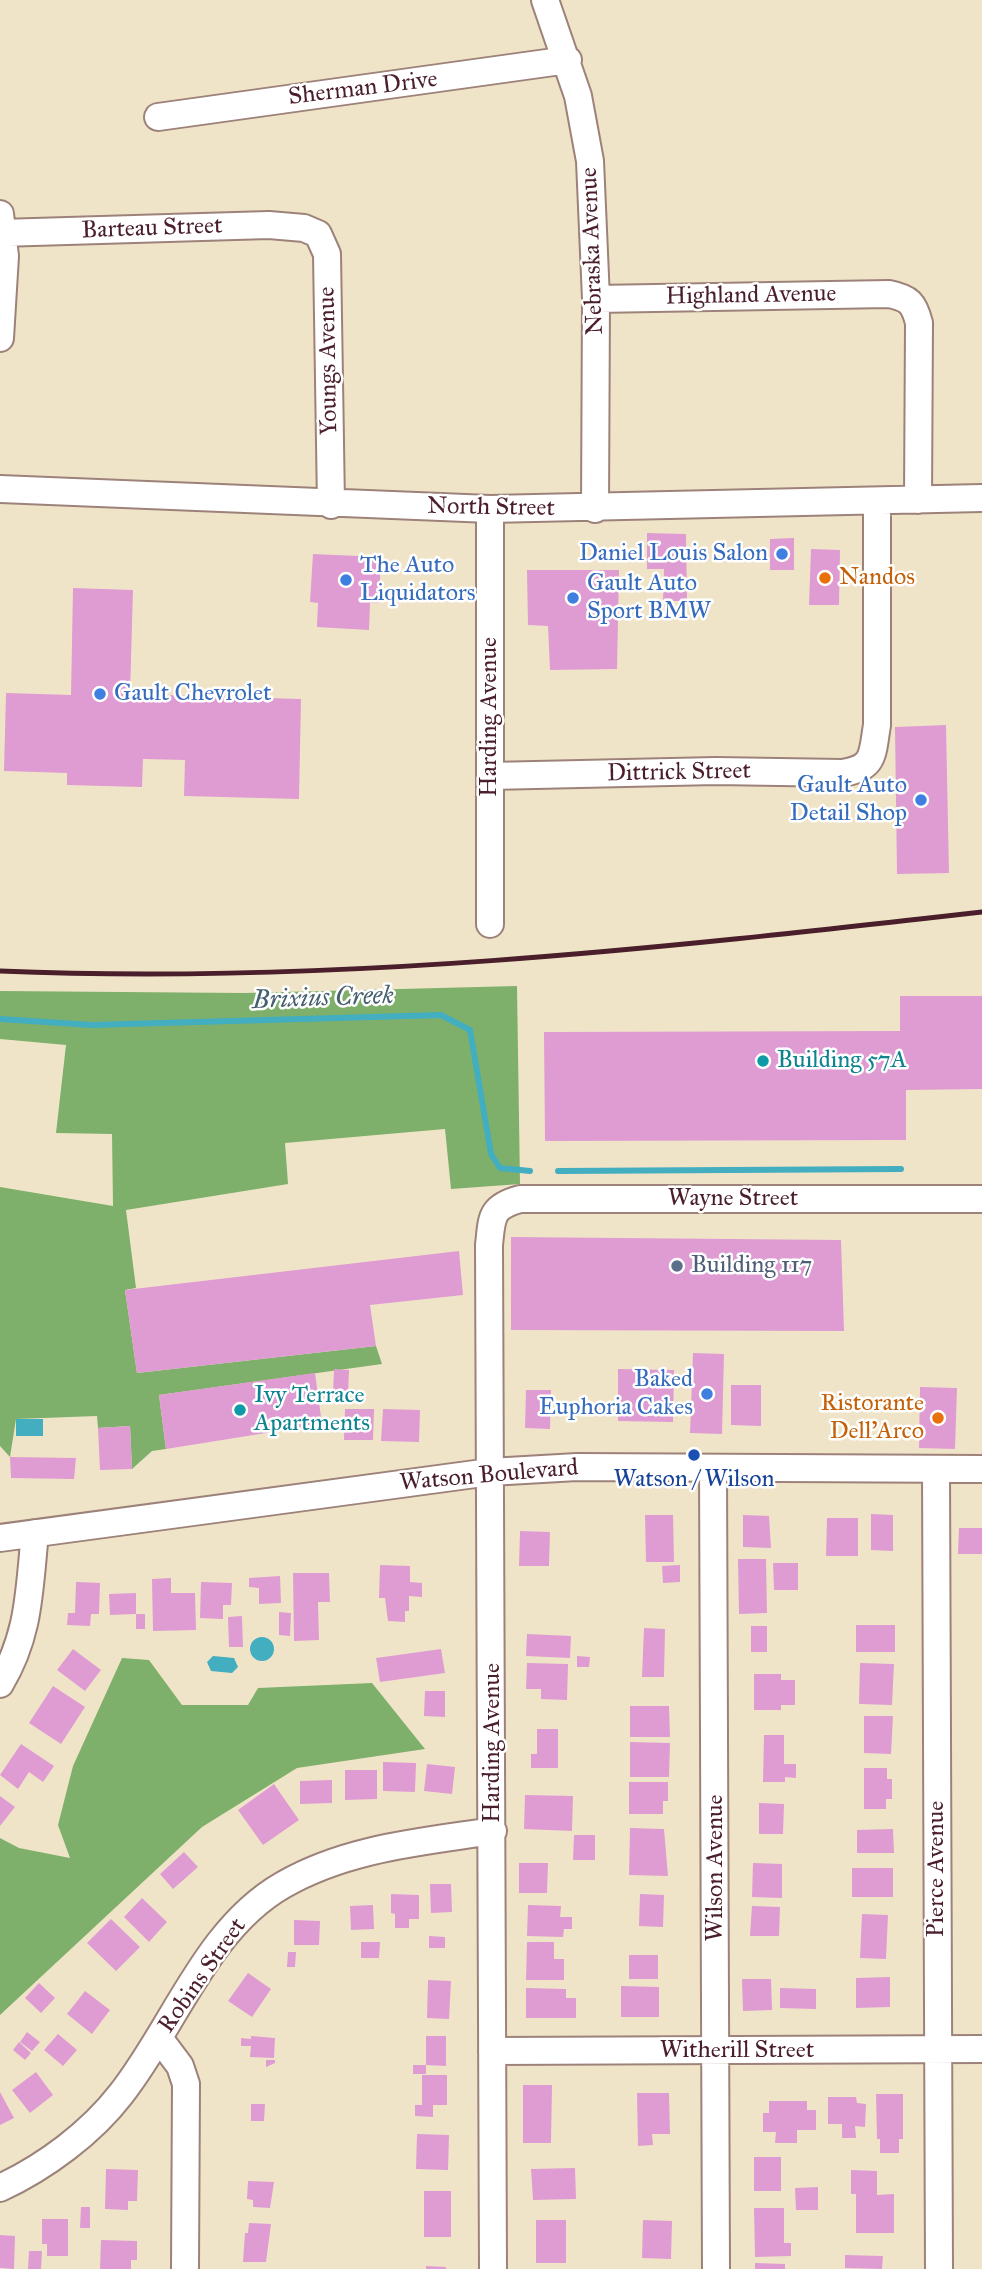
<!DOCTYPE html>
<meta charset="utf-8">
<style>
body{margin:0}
canvas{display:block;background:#f0e4c8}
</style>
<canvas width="982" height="2269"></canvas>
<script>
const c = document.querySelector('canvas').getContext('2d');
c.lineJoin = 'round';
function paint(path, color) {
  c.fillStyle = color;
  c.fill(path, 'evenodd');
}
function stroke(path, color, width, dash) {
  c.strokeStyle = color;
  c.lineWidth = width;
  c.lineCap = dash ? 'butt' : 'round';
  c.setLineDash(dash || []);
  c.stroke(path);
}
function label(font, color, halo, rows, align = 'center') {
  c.font = font + ' "IM FELL Great Primer",serif';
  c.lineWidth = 5;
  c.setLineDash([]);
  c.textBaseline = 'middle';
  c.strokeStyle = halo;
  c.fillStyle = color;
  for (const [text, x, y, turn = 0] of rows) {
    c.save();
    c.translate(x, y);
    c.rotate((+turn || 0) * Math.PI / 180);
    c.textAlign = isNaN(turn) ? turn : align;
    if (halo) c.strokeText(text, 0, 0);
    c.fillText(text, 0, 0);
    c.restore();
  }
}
paint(new Path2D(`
 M517,986L520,1184L451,1189L445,1129L285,1143L288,1184L126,1210L136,1288L125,1290L137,1373L376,1346L382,1364L159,1395L166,1449L152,1451L132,1469L130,1426L98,1428L97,1416L16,1419L10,1457L0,1446V1187L113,1206L112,1134L56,1133L66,1045L0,1039V991L244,993Z
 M122,1658L149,1660L182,1705H248L258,1688L372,1683L425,1749L297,1768L202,1827L0,2015V1838L19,1848L70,1858L58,1825L73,1766Z`), '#7fb06b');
paint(new Path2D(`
 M16,1419H43V1436H16Z
 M250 1649a12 12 0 1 1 24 0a12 12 0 1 1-24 0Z
 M213,1656L234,1658L238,1667L232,1673L211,1671L207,1662Z`), '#42aec0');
stroke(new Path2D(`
 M0,1019L92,1025L441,1015L470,1030L491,1154L500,1168L530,1171
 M558,1171L901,1169`), '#42aec0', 6);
paint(new Path2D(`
 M647,533L686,534L687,601H663L664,569H647Z
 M794,538V570H770V539Z
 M811,549L840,550L839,605H809Z
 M313,554L381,557L379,603H370L369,630L317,627L318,603L310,602Z
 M527,570H619L617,669L550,670L548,626L528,625Z
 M73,588L133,590L130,694L301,699L299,799L184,796L185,760L143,759L142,787L67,785V773L4,771L6,693L71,695Z
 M946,725L949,873L897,874L895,727Z
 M900,996H982V1089L906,1090V1140L545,1141L544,1032L900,1031Z
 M511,1237L841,1240L844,1331L511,1330Z
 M459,1251L463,1295L370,1305L376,1346L137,1373L125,1290Z
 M693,1353L724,1354L722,1434L690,1433Z
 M334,1369L349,1370L348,1395H333Z
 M618,1369L674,1370L673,1422L618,1421Z
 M315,1373L322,1424L166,1449L159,1395Z
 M731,1385H761V1426L731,1425Z
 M920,1387L957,1388L955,1449L919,1448Z
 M526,1390H551L550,1429L525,1428Z
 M345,1409H374L373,1440H344Z
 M383,1409L420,1410L419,1442L381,1441Z
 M130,1426L132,1469L100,1470L98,1428Z
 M10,1457L76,1458L74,1479L11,1478Z
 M871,1514L893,1515V1551L871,1550Z
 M645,1515H673L674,1562H646Z
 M743,1515L769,1516L771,1548L743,1547Z
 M827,1518H858V1556H826Z
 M959,1528H982V1554H958Z
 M520,1531L550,1532L549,1566H519Z
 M738,1559H766L767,1613L739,1614Z
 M773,1563H798V1590H774Z
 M380,1565L410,1566V1582L422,1583V1597L409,1596V1611H405V1622L388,1621L385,1598H379Z
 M680,1565V1582L663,1583L662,1566Z
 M293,1573H329L330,1602H318L319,1640L294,1641Z
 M280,1576L281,1603L259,1604V1588L249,1587V1578Z
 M171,1578V1593H195L196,1630L153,1631L152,1579Z
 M76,1582L100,1583L99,1614H91L90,1626L67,1625L68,1613H75Z
 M201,1582L232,1583L231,1605H223V1619L200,1618Z
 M136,1593V1614L110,1615L109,1594Z
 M279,1612L291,1613L290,1636L279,1635Z
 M136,1614H145V1629H136Z
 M242,1616L243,1647H229L228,1617Z
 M856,1625H895V1652H856Z
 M751,1626H767V1652H751Z
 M644,1628L665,1629L664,1677H642Z
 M527,1634L571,1636L570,1658L526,1656Z
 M73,1649L101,1670L85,1691L57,1670Z
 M441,1649L445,1673L380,1682L376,1658Z
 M577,1656L590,1657L589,1667H577Z
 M527,1663L568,1664L567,1700L541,1699V1689H526Z
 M860,1663L894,1664L892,1705L859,1704Z
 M754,1674H781V1680H795V1705H781V1710H754Z
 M53,1686L85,1707L61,1744L29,1723Z
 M425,1691H445V1717L424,1716Z
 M630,1706H669L670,1737H630Z
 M864,1716H893L891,1754L864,1753Z
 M537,1729H558V1768H531V1754H537Z
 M764,1735H784V1764H796V1778L785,1777V1782H763Z
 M630,1742L670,1743L669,1777H630Z
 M21,1744L54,1766L43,1782L29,1772L18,1789L0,1775Z
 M383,1762L416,1763L415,1792L383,1791Z
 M427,1764L455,1767L452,1794L424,1791Z
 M864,1768H887V1779H892V1799H886V1809H864Z
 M345,1770H377V1799L345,1800Z
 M332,1780V1803L300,1804V1781Z
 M629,1782H668V1801H663V1814H629Z
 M274,1784L299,1820L263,1845L238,1810Z
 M525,1795L573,1796L572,1831L524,1829Z
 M0,1796L15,1807L0,1826Z
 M759,1803L784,1804L783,1834H759Z
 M630,1828L664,1829L668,1876L629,1875Z
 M893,1829L894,1853H857V1830Z
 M574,1835H595V1860H573Z
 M184,1852L198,1867L173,1889L160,1874Z
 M519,1863H548L547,1893H519Z
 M753,1863L782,1864V1898L752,1897Z
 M852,1868H893V1897H852Z
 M430,1884H451L452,1912L431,1913Z
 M391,1894L419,1895V1919H409V1928H395V1914L391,1913Z
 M640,1894L664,1895L663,1927L639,1926Z
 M142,1898L167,1922L149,1942L124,1917Z
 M373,1905L374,1929L351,1930L350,1906Z
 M528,1905L561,1906L560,1917H572V1929H564L563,1937L527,1936Z
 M752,1906L780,1907L779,1936H750Z
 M862,1914L888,1915L886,1959L860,1958Z
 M111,1919L140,1947L116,1971L87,1943Z
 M294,1920L320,1921L319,1945H294Z
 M429,1936L445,1937V1948H429Z
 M361,1942H380L379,1958H361Z
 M527,1942H554V1959H564V1980H526Z
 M288,1952H296L295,1967H287Z
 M629,1955H658V1979H629Z
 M248,1973L271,1989L252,2017L228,2001Z
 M890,1977V2007L856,2008V1978Z
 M742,1979H771L772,2010L743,2011Z
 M428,1980L451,1981L449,2019L427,2018Z
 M39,1983L55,1998L41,2013L25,1998Z
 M621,1986L659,1987V2017H621Z
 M526,1988L566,1989V1998H576V2018H526Z
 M780,1988L816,1989V2009L780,2008Z
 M85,1991L110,2010L92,2034L67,2014Z
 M27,2032L40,2042L32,2051L20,2042Z
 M58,2034L77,2050L63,2066L44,2050Z
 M251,2036L275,2038L274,2058L250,2057L251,2046H241V2038L251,2039Z
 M426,2036H446V2066L426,2065V2074H413V2065H426Z
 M19,2042L31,2053L25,2060L13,2050Z
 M266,2060H275V2063L266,2067Z
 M36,2072L53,2095L30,2113L12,2090Z
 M422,2075H447V2105H433V2117L415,2116V2105H422Z
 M523,2085H552L551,2143H523Z
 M0,2092L14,2118L0,2125Z
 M637,2093H669L670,2134H652L653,2145L638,2146Z
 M876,2094H903V2139H899V2153H880V2139H877Z
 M828,2097H856L857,2103L866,2104L865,2127L855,2126L856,2138H842V2124H828Z
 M769,2101H807V2110H816V2130H797V2143H775L776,2132H763V2113H769Z
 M251,2104H265L264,2121H251Z
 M417,2134L449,2135L448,2170L416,2169Z
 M754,2157H781V2191H754Z
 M575,2168L576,2199L533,2200L531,2169Z
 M106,2169L138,2170L137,2201H128V2210L105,2209Z
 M851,2170L877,2171V2195L894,2194V2233H856V2194H851Z
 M248,2181L274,2182L270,2208L253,2207V2200L247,2199Z
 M818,2187V2210H796L795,2188Z
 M424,2191H451V2237H424Z
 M81,2207H90V2228H80Z
 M754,2208H784V2243H791V2256L755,2257Z
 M42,2219H68V2256H47V2244H42Z
 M536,2220H566V2263H536Z
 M643,2220L672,2221L671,2259L642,2258Z
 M249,2223L271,2224L266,2262H243L245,2233H248Z
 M0,2235L15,2236L14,2269L0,2268Z
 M101,2240L137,2241V2260H131V2269H100Z
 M29,2251H42L41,2269H28Z
 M845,2255L883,2256L882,2269L845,2268Z
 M755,2263L785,2264V2269H755Z
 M426,2266L446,2267V2269H426Z`), '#df9cd2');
const minor = new Path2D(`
 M545,0L578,96L590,161L596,299L595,509
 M158,117L568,60
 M0,214L5,256L0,338
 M0,233L269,225L304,228L318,234L327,254L331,505
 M596,299L889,294C909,298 914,303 919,323L918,500
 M0,489L490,509L982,498
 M490,509V924
 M490,776L716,771L842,773C875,768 872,755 877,725V501
 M713,1468L716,2269
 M936,1469L939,2269
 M0,1538L490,1472L577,1467L982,1469
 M0,1684C30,1634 29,1590 35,1533
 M159,2038L180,2066L186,2084L185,2269
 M492,2051L982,2049
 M0,2188C45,2167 91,2133 121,2094C174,2027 206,1929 283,1885C347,1848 421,1842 493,1831
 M493,2269L489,1245C492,1218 490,1207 520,1199H982`);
stroke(minor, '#9d827a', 30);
stroke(minor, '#fff', 26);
stroke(new Path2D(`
 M0,971C328,985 656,949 982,912`), '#4a1f2b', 5);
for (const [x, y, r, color] of [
 [782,554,7,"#3f7fe0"],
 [825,578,7,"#e8710a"],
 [346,580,7,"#3f7fe0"],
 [573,598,7,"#3f7fe0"],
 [100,694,7,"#3f7fe0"],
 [921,800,7,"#3f7fe0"],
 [763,1061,7,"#0f9aa8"],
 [677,1266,7,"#5c6f8a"],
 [707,1394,7,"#3f7fe0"],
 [240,1410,7,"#0f9aa8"],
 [938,1418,7,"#e8710a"],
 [694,1455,7,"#1a4fb4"]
]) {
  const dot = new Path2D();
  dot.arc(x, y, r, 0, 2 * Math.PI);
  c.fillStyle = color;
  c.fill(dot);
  stroke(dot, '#fff', 2.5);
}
label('24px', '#4a1f2b', '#fff', [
 ["Sherman Drive",363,89,-7],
 ["Barteau Street",152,229,-2],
 ["Nebraska Avenue",593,251,-92],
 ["Highland Avenue",751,296,-1],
 ["Youngs Avenue",329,361,-91],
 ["North Street",491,508,1],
 ["Harding Avenue",490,717,-90],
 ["Dittrick Street",679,773,-1],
 ["Wayne Street",733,1199],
 ["Watson Boulevard",489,1476,-5],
 ["Harding Avenue",493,1743,-90],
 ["Wilson Avenue",716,1868,-90],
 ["Pierce Avenue",937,1869,-90],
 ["Robins Street",203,1976,-55],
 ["Witherill Street",737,2051]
]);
label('24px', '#366cbe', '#fff', [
 ["Daniel Louis Salon",768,554],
 ["The Auto",360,566,"left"],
 ["Liquidators",360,594,"left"],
 ["Gault Auto",587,584,"left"],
 ["Sport BMW",587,612,"left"],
 ["Gault Chevrolet",114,694,"left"],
 ["Gault Auto",907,786],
 ["Detail Shop",907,814],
 ["Baked",693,1380],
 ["Euphoria Cakes",693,1408]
], 'right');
label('24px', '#c56008', '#fff', [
 ["Nandos",839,578],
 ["Ristorante",924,1404,"right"],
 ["Dell’Arco",924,1432,"right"]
], 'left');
label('24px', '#0d838f', '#fff', [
 ["Building 57A",777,1061],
 ["Ivy Terrace",254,1396],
 ["Apartments",254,1424]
], 'left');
label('24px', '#4e5e75', '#fff', [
 ["Building 117",691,1266]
], 'left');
label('24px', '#164399', '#fff', [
 ["Watson / Wilson",694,1480]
]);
label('italic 26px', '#465f6e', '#fff', [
 ["Brixius Creek",323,999,-2]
]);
</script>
